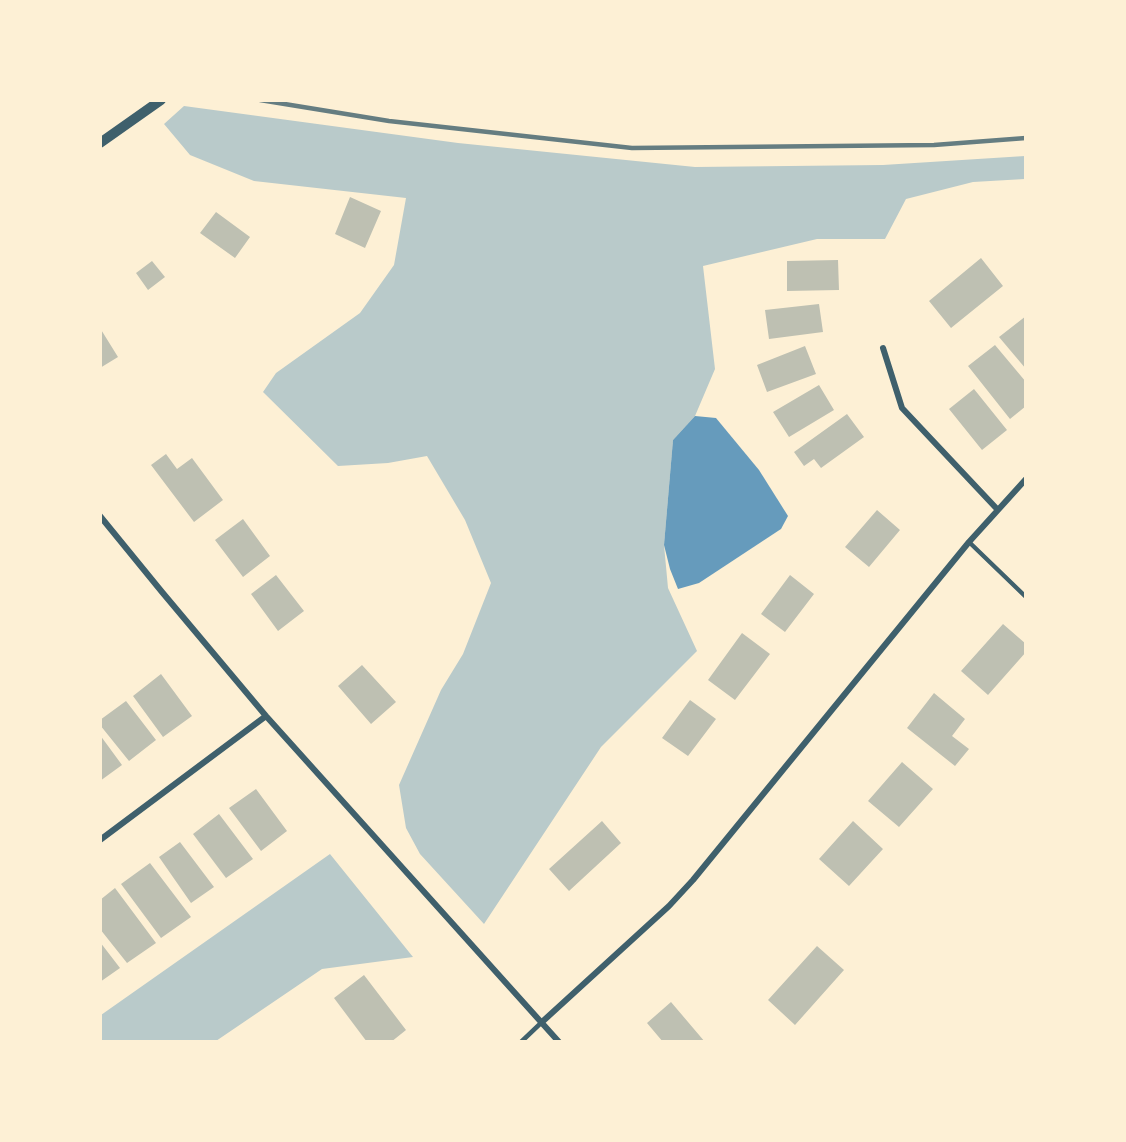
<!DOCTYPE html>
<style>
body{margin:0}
#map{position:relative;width:1126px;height:1142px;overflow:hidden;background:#fdf0d5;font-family:"Titillium Web",sans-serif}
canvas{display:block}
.frame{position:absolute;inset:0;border:102px solid #fdf0d5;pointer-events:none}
</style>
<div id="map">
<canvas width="1126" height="1142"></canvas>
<div class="frame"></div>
</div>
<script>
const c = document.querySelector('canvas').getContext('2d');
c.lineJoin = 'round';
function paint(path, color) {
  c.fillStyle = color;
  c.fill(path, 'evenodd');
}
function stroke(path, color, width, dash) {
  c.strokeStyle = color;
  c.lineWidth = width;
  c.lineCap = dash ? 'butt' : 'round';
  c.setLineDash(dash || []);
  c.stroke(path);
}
paint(new Path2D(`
 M184,106L458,143L695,167L883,165L1025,156V179L973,182L906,199L885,239H817L703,266L715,369L695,416L673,440L664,545L668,588L697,651L601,747L484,924L420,854L406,828L399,785L441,690L463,654L491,583L465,520L427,456L388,463L338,466L263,392L276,373L360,313L394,265L406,198L254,181L190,155L164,124Z
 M330,854L413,957L322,969L216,1041H101V1015Z`), '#b9caca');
paint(new Path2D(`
 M695,416L716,418L759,470L788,516L781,529L699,583L678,589L670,569L664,545L673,440Z`), '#669bbc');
paint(new Path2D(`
 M350,197L381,211L365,248L335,234Z
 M216,212L250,237L235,258L200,233Z
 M981,258L1003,286L951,328L929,301Z
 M838,260L839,290L787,291V261Z
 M152,261L165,277L148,290L136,273Z
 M819,304L823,332L769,339L765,310Z
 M1026,316V369L999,337Z
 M100,328L118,357L100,368Z
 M995,345L1026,382V406L1010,419L968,366Z
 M805,346L816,374L767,392L757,365Z
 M819,385L834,410L789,437L773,412Z
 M974,389L1007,430L982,450L949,409Z
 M847,414L864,437L821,468L814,459L804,466L794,452Z
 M166,454L177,469L192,458L223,500L194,522L151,465Z
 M877,510L900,530L869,567L845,547Z
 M243,519L270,556L243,577L215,540Z
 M276,575L304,611L278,631L251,594Z
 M790,575L814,594L785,632L761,614Z
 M1003,624L1026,644V652L988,695L961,671Z
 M742,633L770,654L735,700L708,680Z
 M362,665L396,702L371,724L338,686Z
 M161,674L192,716L163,737L133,696Z
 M934,693L965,719L952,736L969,749L955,766L907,728Z
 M690,700L716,719L688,756L662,738Z
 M126,701L156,740L129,761L100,725V720Z
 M100,735L122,765L100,781Z
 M902,762L933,789L899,827L868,801Z
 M256,789L287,831L261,851L229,808Z
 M219,814L253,859L226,878L193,834Z
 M602,821L621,843L569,891L549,869Z
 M853,821L883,849L849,886L819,859Z
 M180,842L214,887L191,903L159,857Z
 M150,863L191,917L161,938L121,884Z
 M115,888L156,943L127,963L100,929V900Z
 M100,942L120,968L100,982Z
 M817,946L844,970L795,1025L768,1000Z
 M364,975L406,1030L391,1042H367L334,998Z
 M671,1002L705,1042H663L647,1023Z`), '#bec0b2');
stroke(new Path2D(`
 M969,542L1026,597
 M521,1042L542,1022`), '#3f606c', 4.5);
stroke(new Path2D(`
 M883,348L902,408L997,509
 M100,516L162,592L266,716L559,1042
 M100,840L266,716
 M542,1022L669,906L693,880L969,542L1026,479`), '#3f606c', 6);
stroke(new Path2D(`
 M100,143L161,100`), '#3f606c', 10);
stroke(new Path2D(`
 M260,100L389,121L632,148L934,145L1026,138`), '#657d81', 4.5);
</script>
